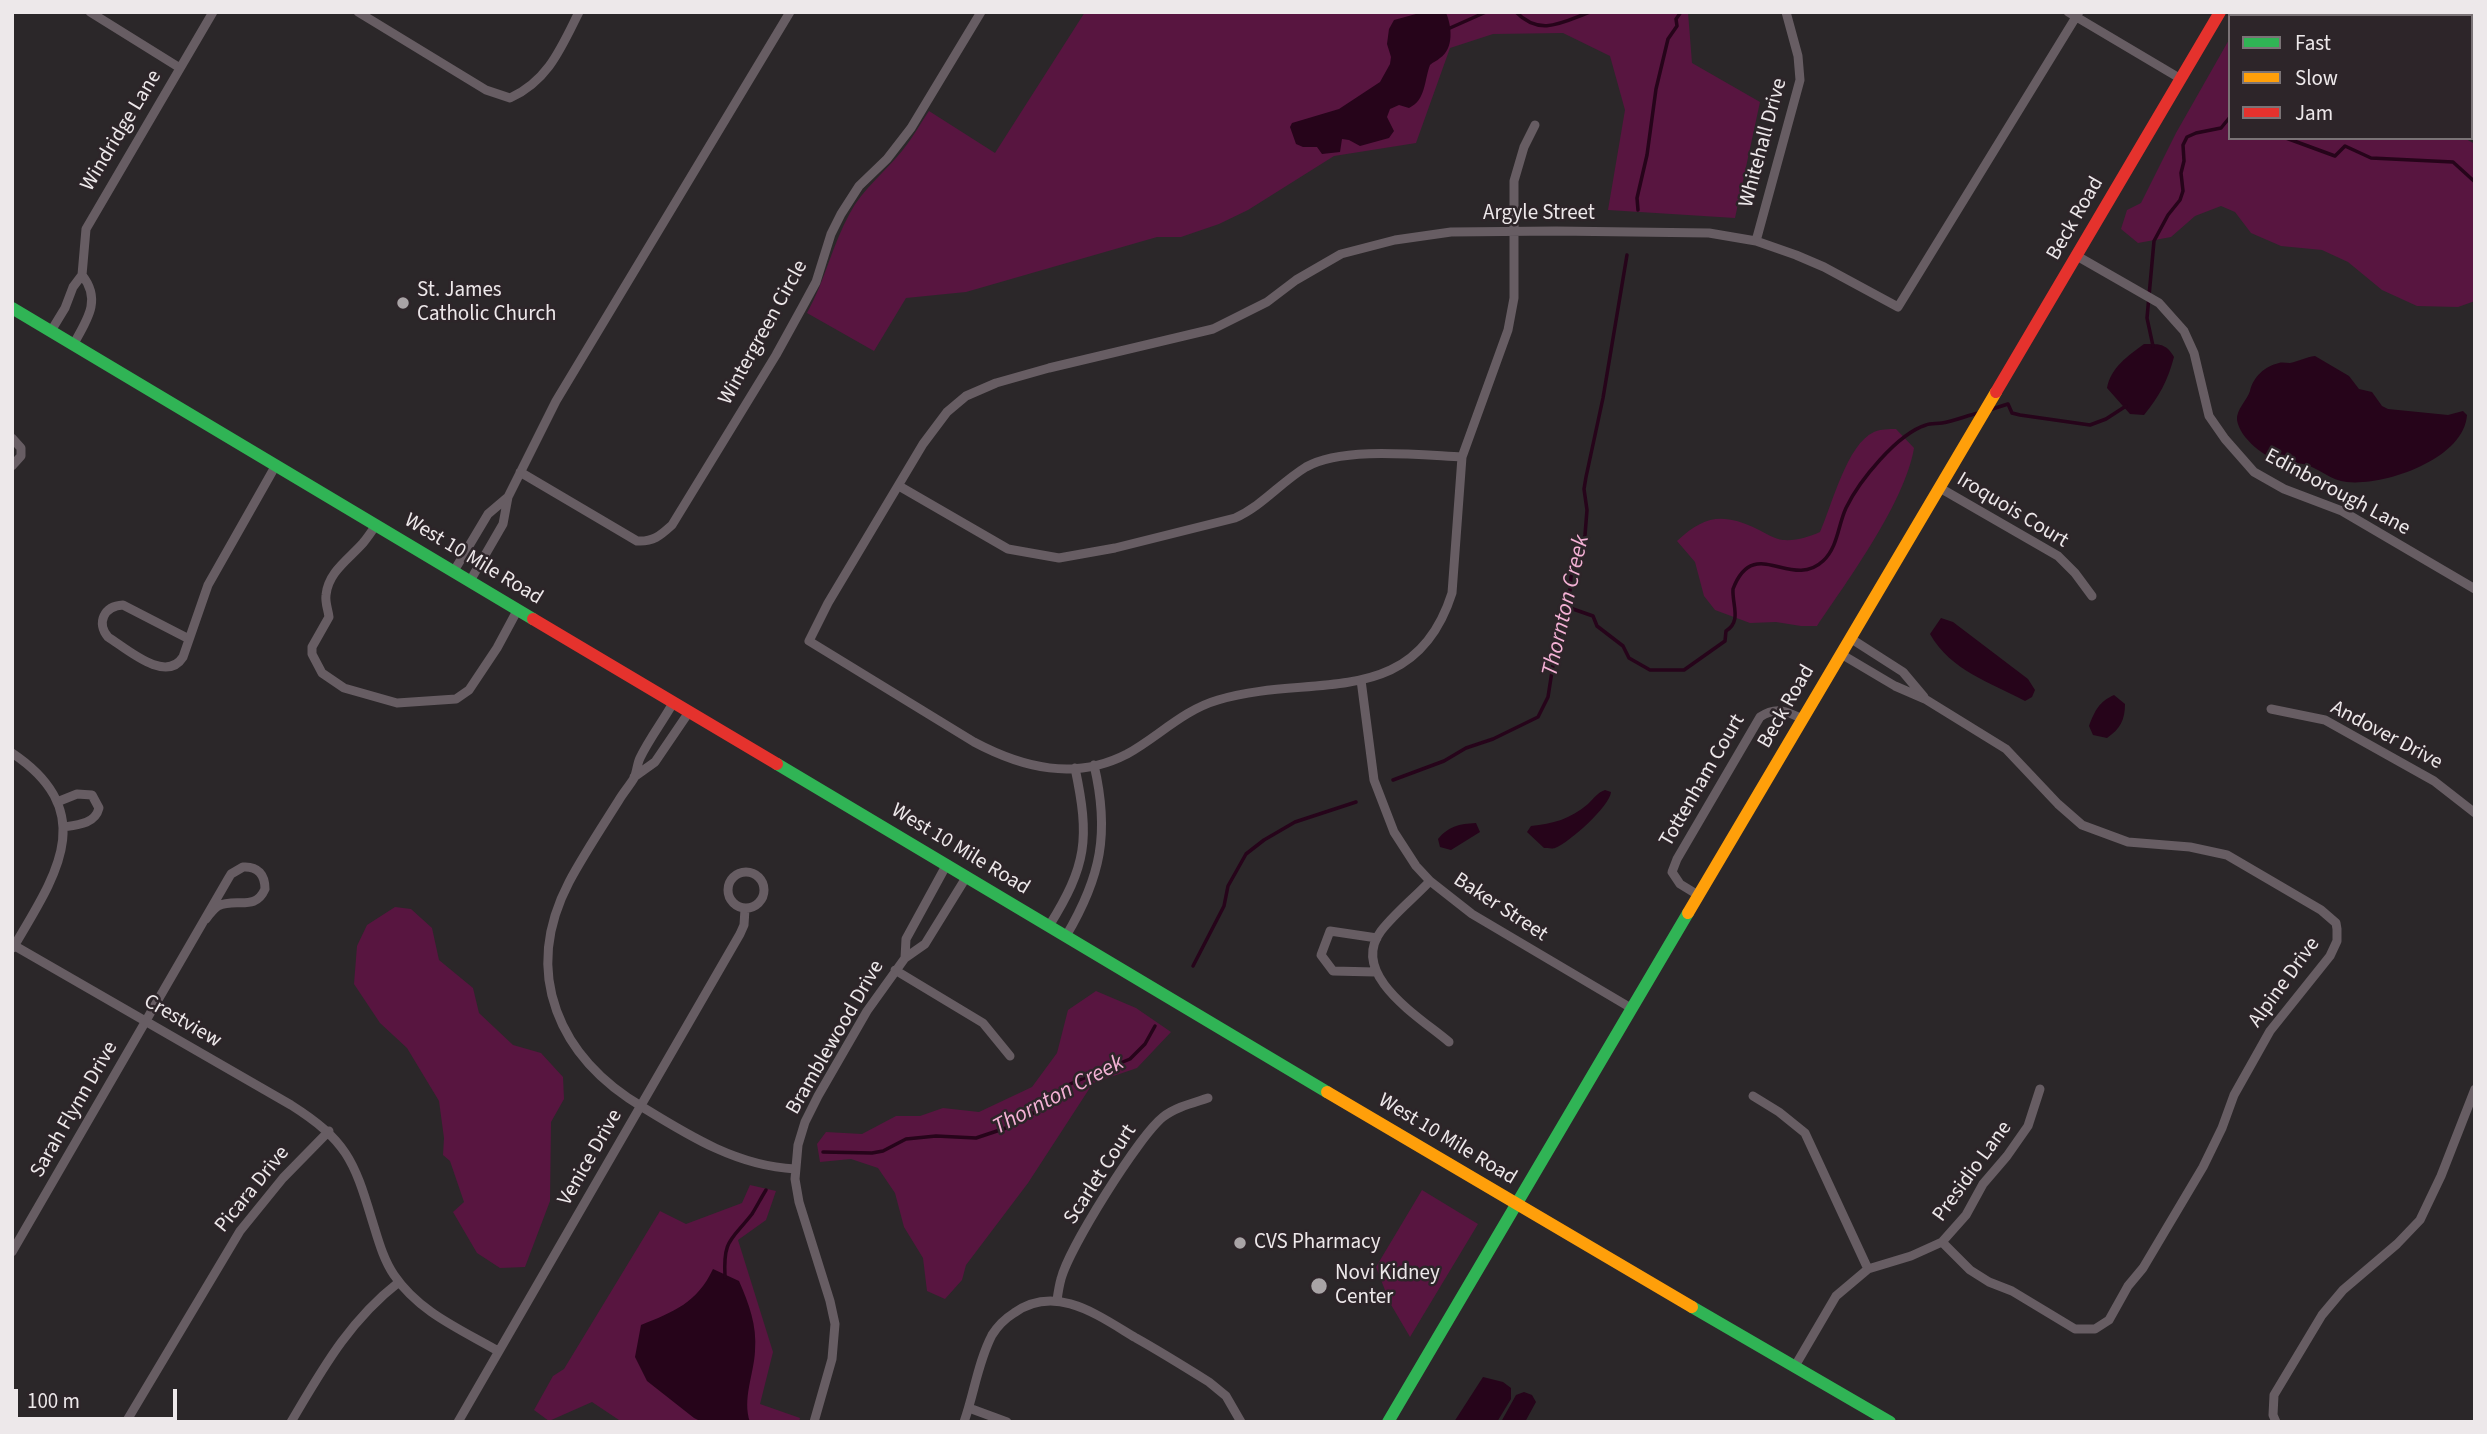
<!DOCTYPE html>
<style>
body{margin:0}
#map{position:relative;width:2487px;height:1434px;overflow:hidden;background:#2b2729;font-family:"Source Sans 3",sans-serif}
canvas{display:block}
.frame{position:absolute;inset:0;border:14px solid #ede8ea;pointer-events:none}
.legend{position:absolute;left:2228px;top:14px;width:245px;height:126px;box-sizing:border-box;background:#2d2529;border:2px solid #7a7376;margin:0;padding:9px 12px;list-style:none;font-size:21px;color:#ede8ea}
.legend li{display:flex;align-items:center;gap:14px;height:35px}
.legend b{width:35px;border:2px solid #7a7376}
.scale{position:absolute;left:14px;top:1389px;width:163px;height:32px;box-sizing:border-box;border:4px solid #ede8ea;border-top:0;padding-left:9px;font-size:21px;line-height:24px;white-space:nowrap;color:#ede8ea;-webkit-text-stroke:5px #2d2529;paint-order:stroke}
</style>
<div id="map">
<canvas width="2487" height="1434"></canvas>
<div class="frame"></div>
<ul class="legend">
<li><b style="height:9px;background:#30b455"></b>Fast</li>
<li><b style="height:9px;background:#ff9f0a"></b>Slow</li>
<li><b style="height:9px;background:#e5322d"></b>Jam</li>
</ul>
<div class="scale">100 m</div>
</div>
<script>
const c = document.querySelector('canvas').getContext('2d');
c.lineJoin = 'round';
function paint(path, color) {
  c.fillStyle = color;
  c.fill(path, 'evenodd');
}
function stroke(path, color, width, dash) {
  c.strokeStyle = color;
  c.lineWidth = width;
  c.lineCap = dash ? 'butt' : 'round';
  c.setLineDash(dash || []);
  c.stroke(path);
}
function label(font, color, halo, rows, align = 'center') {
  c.font = font + ' "Source Sans 3",sans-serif';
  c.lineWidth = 5;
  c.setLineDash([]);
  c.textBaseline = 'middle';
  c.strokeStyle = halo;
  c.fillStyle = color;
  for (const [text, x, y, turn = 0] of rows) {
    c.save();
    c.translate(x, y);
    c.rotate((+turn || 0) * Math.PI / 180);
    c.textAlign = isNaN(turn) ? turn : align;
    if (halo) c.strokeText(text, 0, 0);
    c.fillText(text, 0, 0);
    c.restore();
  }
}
paint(new Path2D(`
 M1085,12H1688L1692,63L1760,102L1735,218L1608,210L1625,110L1610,56L1563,33L1493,34L1450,48L1416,143L1334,156L1248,210L1219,224L1181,237H1157L966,292L906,298L874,351L807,313C825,281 832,245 850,213C862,190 885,172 902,151C912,139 920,124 929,111L995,153Z
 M2230,38V138H2464L2475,144V301L2458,307L2417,306L2382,290L2348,262L2322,250L2281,246L2251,233L2235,212L2221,206L2195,216L2171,237L2138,243L2121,229L2127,210L2141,203L2176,133Z
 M1896,429L1914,448C1905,502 1848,580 1817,626H1801L1776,622L1750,623L1715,610L1704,596L1695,562L1677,541C1705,515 1723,513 1757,529C1765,533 1775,539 1783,540C1797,541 1808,537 1820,532C1832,505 1847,444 1874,432C1880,429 1890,429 1896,429Z
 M395,907L411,909L432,928L439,960L473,988L479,1013L513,1045L541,1053L563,1077L564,1099L551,1122L550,1201L525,1267L500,1268L477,1253L453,1212L464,1202L450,1161L443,1155L444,1138L439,1101L407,1048L380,1023L354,984L357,946L367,925Z
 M1096,991L1136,1008L1171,1032L1137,1068L1093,1083L1028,1183L966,1265L962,1280L945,1299L927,1291L923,1258L904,1227L895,1193L878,1168L851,1159L820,1162L817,1144L826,1132L862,1134L896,1116H920L943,1108L979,1112L1032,1087L1057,1053L1068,1010Z
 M750,1185L776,1191L766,1220L738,1240L773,1352L760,1404L800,1418L799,1422H622L592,1402L549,1421L534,1410L553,1376L564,1369L660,1211L686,1224L742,1203Z
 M1422,1190L1478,1224L1410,1337L1390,1303L1376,1267Z`), '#581540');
paint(new Path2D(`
 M1446,13C1452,26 1454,49 1440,58C1437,61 1433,62 1430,65C1424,81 1426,100 1409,108L1399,105L1390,109L1387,117L1394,131L1389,138L1360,146L1349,140L1342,139L1340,152L1322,154L1317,147H1303L1296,144L1290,127L1292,123L1339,109L1380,82L1390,64L1391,57L1387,44L1389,29L1394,20L1416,14Z
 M2144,344C2159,344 2166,343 2174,357C2168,380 2159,397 2144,415L2130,414L2107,388C2111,367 2128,356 2144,344Z
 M2315,356L2349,376L2359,389L2372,392L2382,406L2388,409L2448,415L2463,411L2467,415C2464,459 2385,486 2347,482C2331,481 2318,467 2303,464C2296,462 2289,465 2282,463C2265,457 2240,439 2237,420C2236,410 2247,400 2250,391C2253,377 2265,366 2279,363C2282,362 2286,363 2290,363C2299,361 2306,357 2315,356Z
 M1941,618L1953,622L2028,679L2035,690L2032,697L2025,701C1990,682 1951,671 1930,634Z
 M2114,695L2125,704C2125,720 2120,729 2107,738L2093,735L2089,726C2095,710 2099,702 2114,695Z
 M1605,790L1611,792C1610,806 1569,843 1555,848C1553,849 1546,848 1544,848L1527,832L1531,826C1553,824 1570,819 1588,804C1594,798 1597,793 1605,790Z
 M1476,823L1480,832L1451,850L1440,847L1438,839C1449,826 1459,824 1476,823Z
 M713,1269L739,1281C749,1304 757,1325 755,1351C754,1374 742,1399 750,1422H702L694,1418L647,1381L635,1357L641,1325C673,1312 697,1303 713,1269Z
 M1483,1377L1503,1382L1511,1388V1399L1497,1422H1454Z
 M1524,1392L1532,1395L1536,1402L1525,1422H1501L1516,1395Z`), '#26041a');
stroke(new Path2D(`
 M1516,12C1540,37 1563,22 1590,12
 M1450,28L1486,12
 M2286,138L2335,156L2345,146L2371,158L2453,162L2475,182
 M1638,210L1637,198L1647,155L1656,89L1668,39L1677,26L1676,19L1681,12
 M2153,346L2147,318L2154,241L2168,215L2180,200L2183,191L2181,173L2184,161L2183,145L2187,137L2196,133L2221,128L2230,117
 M1989,410L2008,404L2012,413L2020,415L2090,425L2106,419L2126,406
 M1566,602L1573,609L1593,616L1597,626L1623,646L1629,658L1650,670H1684L1725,641L1726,631C1742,621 1732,605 1733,589C1754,534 1791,591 1823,561C1838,547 1838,525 1846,508C1859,481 1897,434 1926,425C1931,423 1937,424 1942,423C1954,421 1966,416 1978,413
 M1393,780L1444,761L1466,748L1493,739L1538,717L1548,697L1555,652L1570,590L1571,577L1585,535L1587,510L1584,489L1586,477L1603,398L1627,255
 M1193,966L1224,906L1228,886L1246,854L1264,840L1295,822L1356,802
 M823,1152L872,1153L883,1151L906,1139L936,1136L976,1138L1006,1128L1044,1107L1070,1084L1130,1059L1145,1044L1155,1026
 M725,1277C723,1239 731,1241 752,1214C757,1206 761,1198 766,1190`), '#26041a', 3.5);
stroke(new Path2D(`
 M90,12L180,68
 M358,12L486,90L510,98C548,81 561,48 579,12
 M2068,12L2181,79
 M2319,12L2325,16
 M2471,108H2475
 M1535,125L1524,147L1514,181V298L1508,330L1462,457L1452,593C1414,713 1310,672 1218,700C1183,710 1158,737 1127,754C1075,781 1023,768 974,742L809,641L828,603L923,444L947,412L966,396L996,383L1049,368L1213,329L1267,302L1296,280L1341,254L1395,240L1451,232L1556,231L1709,233L1756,241L1796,255L1824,267L1898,307L2079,12
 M1756,241L1800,80L1798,56L1786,12
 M2077,256L2159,303L2184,331L2194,353L2209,416L2225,439L2254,472L2284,489L2342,511L2475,589
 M51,331L65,308L73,287L82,275L86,229L213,12
 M73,345C87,320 102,300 82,275
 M12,438L21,448V456L12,466
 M520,472L637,541C653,542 660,536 672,525L776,355L803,306L816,282L831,234L841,214L859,186L887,159L911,128L981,12
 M899,486L1008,549L1059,558L1115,548L1235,518C1262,506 1280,483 1306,467C1342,446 1420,455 1462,457
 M1940,488L2058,556L2075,573L2092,596
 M376,525C372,531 368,537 363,543C349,559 328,572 326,595C325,603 328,609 329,617L312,647V654L322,673L344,688L397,703L456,699L469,690L497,648L518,609
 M454,571L488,514L508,497
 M470,581L503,524L508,497L556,401L790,12
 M1850,638L1903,672L1924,697
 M189,639L123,605C104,606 96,623 108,637C127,649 166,684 183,657L208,585L276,465
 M1841,654L1895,686L1925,699L2006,749L2058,804L2082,825L2128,842L2190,847L2227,855L2321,910L2336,923L2337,929V941L2330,956L2270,1031L2234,1095L2222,1128L2203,1167L2143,1268L2128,1286L2109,1320L2095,1329H2075L2012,1291L1989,1282L1970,1270L1942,1242
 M1361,680L1374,780L1394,832L1416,866L1430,881L1472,914L1631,1008
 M673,703C663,721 649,739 640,758C637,764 637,772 634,778C630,785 623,793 619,800C602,827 584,854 569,882C521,974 559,1058 644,1108C691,1137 738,1166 795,1169
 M2271,709L2325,720L2434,781L2475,813
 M12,753C102,813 54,878 13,948
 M634,777L655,762L689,712
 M57,802L77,794L92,795L99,808C95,824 78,825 63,827
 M728 890a18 18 0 1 1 36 0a18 18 0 1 1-36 0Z
 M1430,881C1414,898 1395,913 1381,931C1348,975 1421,1018 1449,1042
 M1698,895L1680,884L1672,872L1677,859L1760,717C1776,706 1787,711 1802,719
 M1049,926C1087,865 1090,839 1075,768
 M1066,936C1101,877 1110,833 1094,765
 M15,946L291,1105C346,1140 354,1160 372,1220C378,1239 383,1259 394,1275C419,1312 460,1329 498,1351
 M905,958L906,939L947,864
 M895,970L983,1023L1010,1056
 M1375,972L1333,971L1321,955L1330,931L1377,938
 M1753,1096L1779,1112L1805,1133L1868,1269
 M12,1252L228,879L231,874L243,867C258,866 265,875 265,889C255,912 236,897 218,906C214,909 209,915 206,919
 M1057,1300C1058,1293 1059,1286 1061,1279C1069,1248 1139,1136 1163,1117C1176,1107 1193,1103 1208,1098
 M1795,1366L1836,1296L1868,1269L1911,1256L1942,1242L1966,1215L1983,1184L2007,1156L2028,1126L2040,1089
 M969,1408L1007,1422
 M126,1422L240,1231L283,1178L329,1131
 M291,1422C323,1368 349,1321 399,1282
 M458,1422L740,934L744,925L745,909
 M814,1422L832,1359L835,1324L830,1301L799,1202L795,1179L798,1145L805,1122L818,1096L867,1011L905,958L925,944L967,876
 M964,1422C974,1394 978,1362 992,1335C997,1327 1006,1318 1014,1313C1056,1283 1099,1316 1136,1338C1161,1352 1185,1367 1209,1382L1226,1396L1241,1422
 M2276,1422L2273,1415L2274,1395L2322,1315L2343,1290L2397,1244L2420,1220L2441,1176L2475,1089`), '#675d63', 9);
stroke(new Path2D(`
 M12,308L533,619
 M777,764L1327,1092
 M1692,1307L1890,1422
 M1388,1422L1688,913`), '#30b455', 12);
stroke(new Path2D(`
 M1688,913L1996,392
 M1327,1092L1692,1307`), '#ff9f0a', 12);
stroke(new Path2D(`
 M1996,392L2220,12
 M533,619L777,764`), '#e5322d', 12);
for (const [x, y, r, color] of [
 [403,303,7,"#a9a4a6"],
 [1240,1243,7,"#a9a4a6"],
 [1319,1286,9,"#a9a4a6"]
]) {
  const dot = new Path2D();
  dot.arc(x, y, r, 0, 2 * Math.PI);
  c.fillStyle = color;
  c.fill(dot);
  stroke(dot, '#2d2529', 2.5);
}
label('21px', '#ede8ea', '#2d2529', [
 ["Windridge Lane",122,131,-59],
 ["Whitehall Drive",1764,143,-75],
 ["Argyle Street",1539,214],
 ["Beck Road",2076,219,-60],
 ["Wintergreen Circle",764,333,-61],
 ["Edinborough Lane",2337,493,28],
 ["Iroquois Court",2012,511,31],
 ["West 10 Mile Road",473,560,31],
 ["Beck Road",1787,707,-60],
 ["Andover Drive",2386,736,28],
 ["Tottenham Court",1703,781,-60],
 ["West 10 Mile Road",960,850,31],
 ["Baker Street",1500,908,33],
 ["Alpine Drive",2285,983,-54],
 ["Crestview",182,1022,30],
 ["Bramblewood Drive",836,1038,-60],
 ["Sarah Flynn Drive",75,1110,-60],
 ["West 10 Mile Road",1447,1140,31],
 ["Venice Drive",591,1158,-60],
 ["Presidio Lane",1973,1172,-54],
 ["Scarlet Court",1101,1175,-57],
 ["Picara Drive",253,1190,-51]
]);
label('21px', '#ede8ea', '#2d2529', [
 ["St. James",417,291],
 ["Catholic Church",417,315],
 ["CVS Pharmacy",1254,1243],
 ["Novi Kidney",1335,1274],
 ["Center",1335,1298]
], 'left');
label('italic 23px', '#f4b1d5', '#2d2529', [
 ["Thornton Creek",1567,606,-77],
 ["Thornton Creek",1059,1096,-28]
]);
</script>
